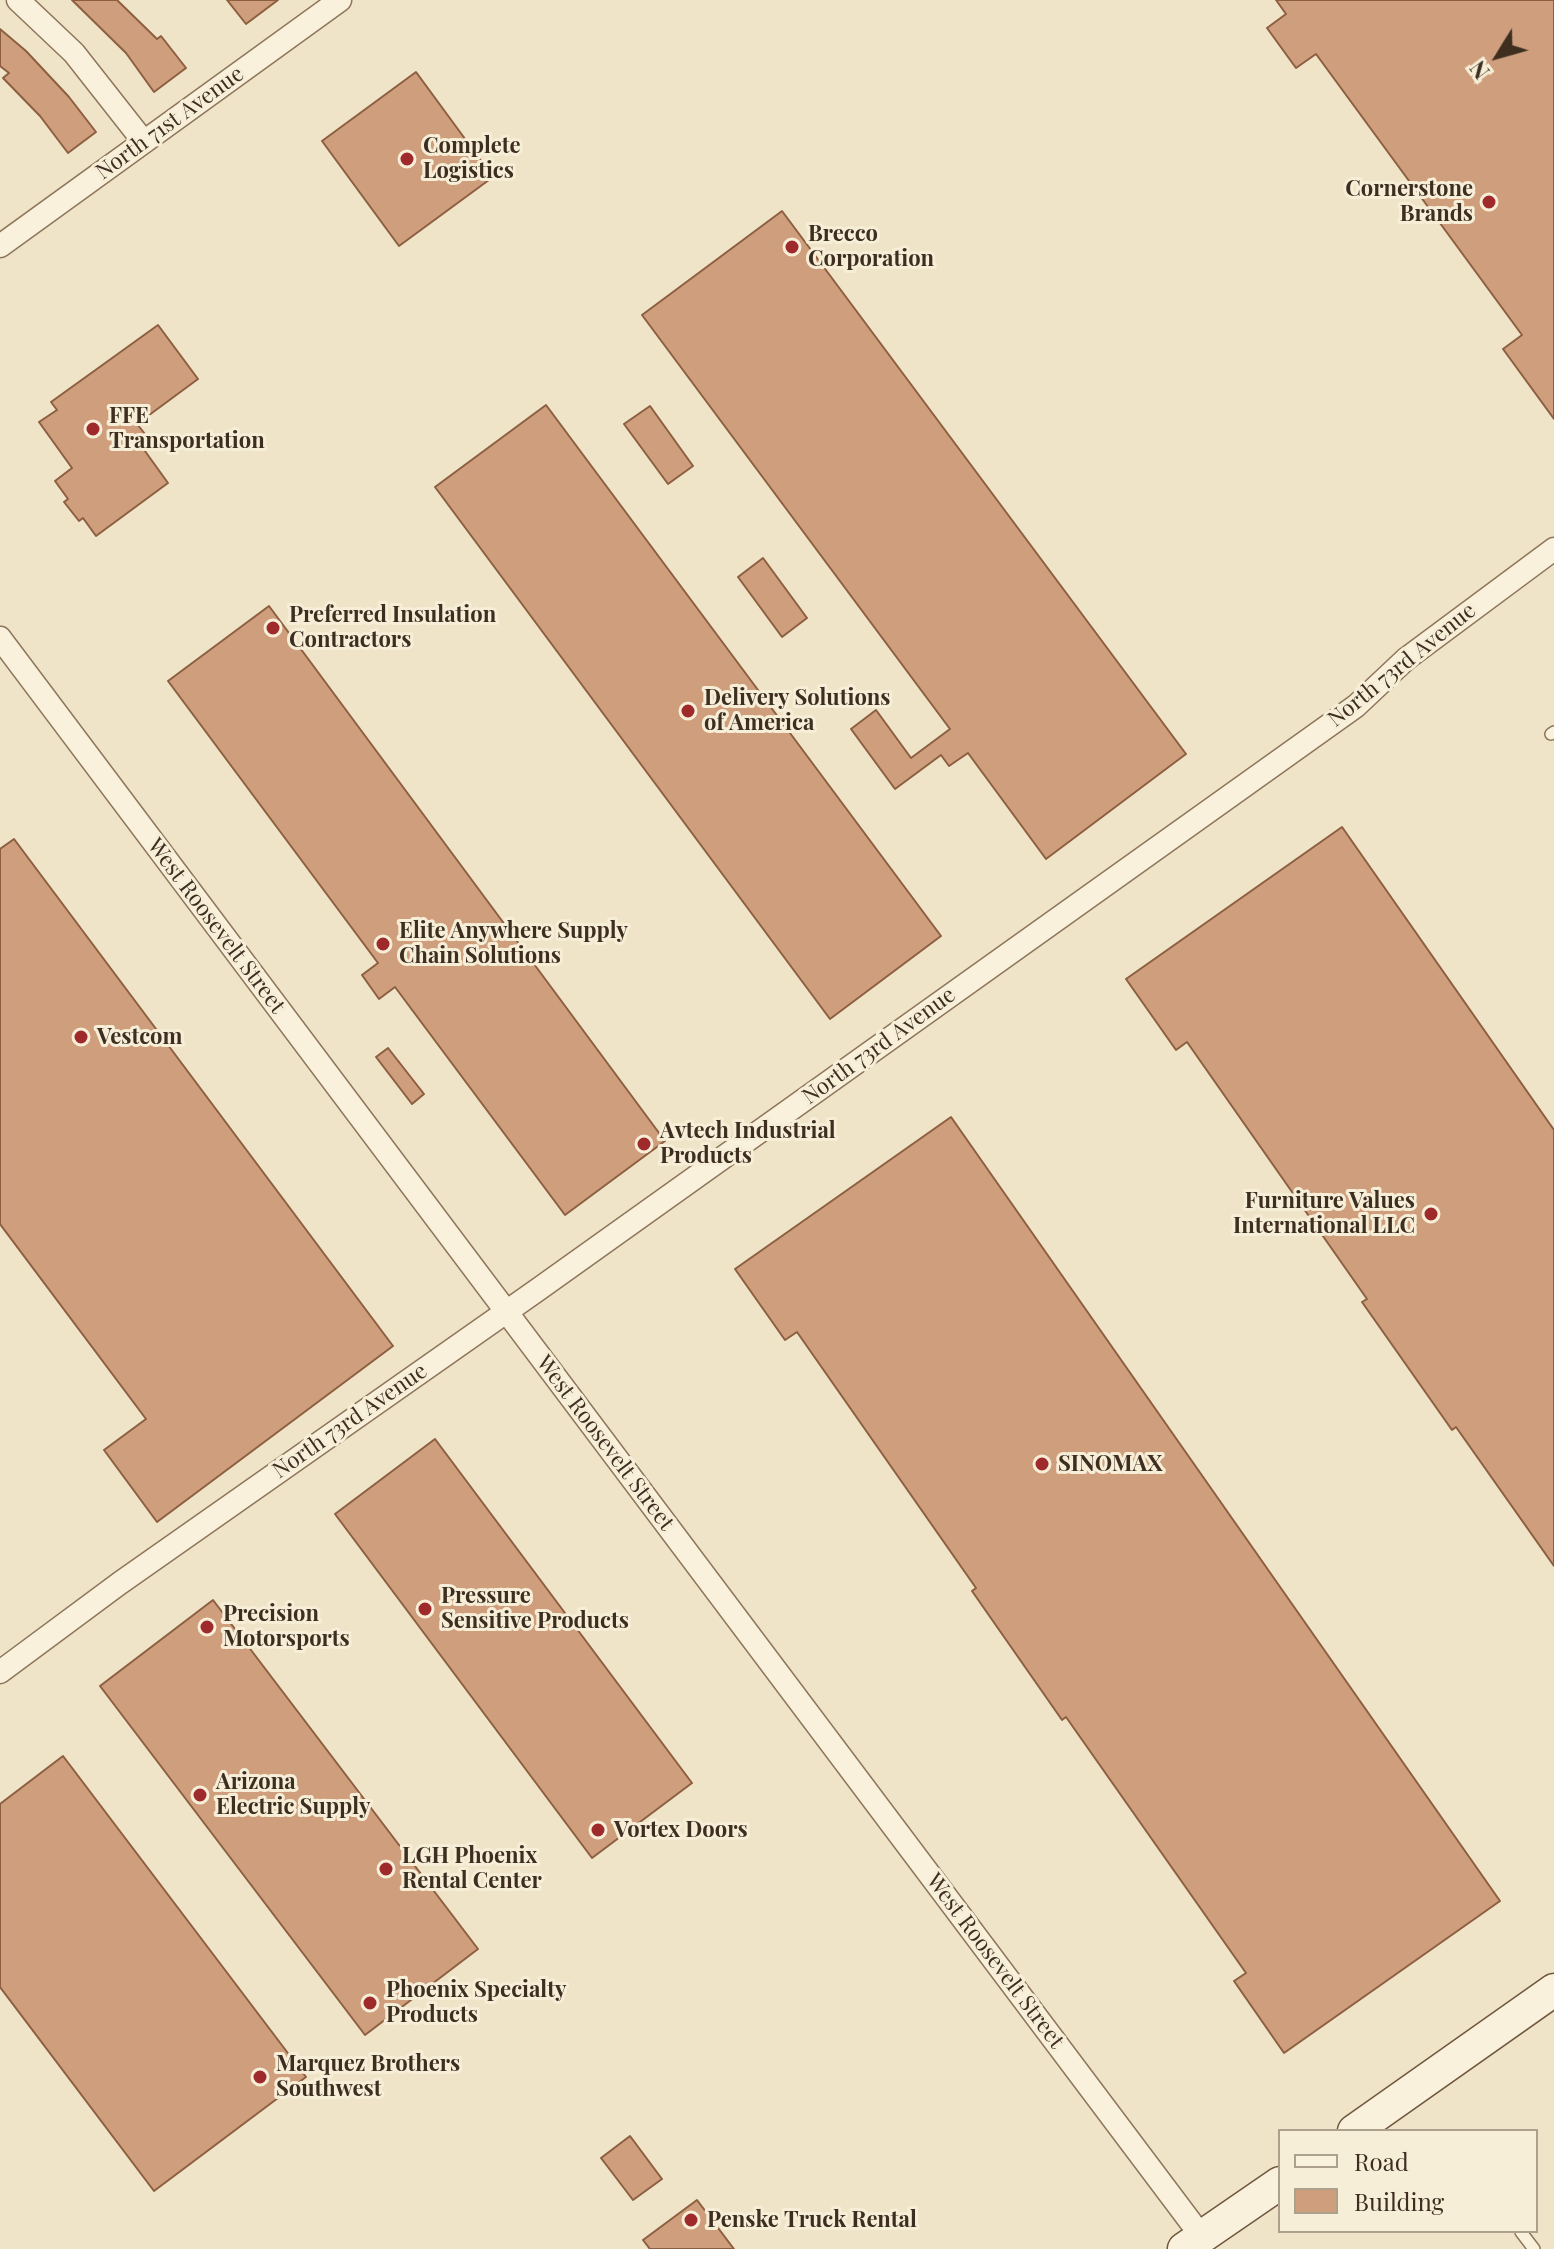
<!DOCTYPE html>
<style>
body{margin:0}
#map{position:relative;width:1554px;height:2249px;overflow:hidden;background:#f0e4c8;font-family:"Playfair Display",serif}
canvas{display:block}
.legend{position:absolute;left:1278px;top:2129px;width:260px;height:104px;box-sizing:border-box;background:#f7eed8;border:2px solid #ada18e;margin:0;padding:10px 14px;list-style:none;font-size:24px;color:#3d2e20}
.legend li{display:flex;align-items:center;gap:16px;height:40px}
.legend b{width:40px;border:2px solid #ada18e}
.north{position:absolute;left:1458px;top:16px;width:80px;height:80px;-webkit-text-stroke:6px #f7eed8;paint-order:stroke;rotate:233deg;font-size:22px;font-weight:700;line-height:32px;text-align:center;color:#3d2e20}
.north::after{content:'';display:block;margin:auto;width:28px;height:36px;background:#3d2e20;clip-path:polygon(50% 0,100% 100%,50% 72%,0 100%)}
</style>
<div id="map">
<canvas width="1554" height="2249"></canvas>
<ul class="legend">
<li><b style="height:10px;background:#faf1dc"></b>Road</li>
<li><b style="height:22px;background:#cf9f7d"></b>Building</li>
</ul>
<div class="north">N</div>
</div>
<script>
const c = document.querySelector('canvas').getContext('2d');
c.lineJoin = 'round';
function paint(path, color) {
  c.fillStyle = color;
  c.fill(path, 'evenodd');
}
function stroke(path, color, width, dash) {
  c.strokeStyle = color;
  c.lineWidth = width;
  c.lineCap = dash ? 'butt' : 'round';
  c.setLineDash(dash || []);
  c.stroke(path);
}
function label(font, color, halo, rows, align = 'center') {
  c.font = font + ' "Playfair Display",serif';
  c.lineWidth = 6;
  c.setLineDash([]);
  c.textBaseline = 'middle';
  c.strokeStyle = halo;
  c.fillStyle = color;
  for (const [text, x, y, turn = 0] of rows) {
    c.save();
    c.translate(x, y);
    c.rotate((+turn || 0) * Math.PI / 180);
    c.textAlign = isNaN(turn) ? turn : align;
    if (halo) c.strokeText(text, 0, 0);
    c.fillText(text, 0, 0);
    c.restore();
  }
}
const building = new Path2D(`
 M72,0H117L157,39L161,36L186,68L154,92L126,53Z
 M227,0H278L246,24Z
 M1276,0H1554V419L1503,349L1522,335L1316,54L1296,68L1267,28L1286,14Z
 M0,29L26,51L69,97L96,132L68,153L40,116L3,78L9,73L0,66Z
 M416,72L493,177L399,246L322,141Z
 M782,211L1186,754L1046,859L968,753L949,766L941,755L895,789L851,729L876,710L911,758L950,729L642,315Z
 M158,325L198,379L137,424L145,434L137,440L168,483L96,536L83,518L79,521L64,502L68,499L55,481L72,468L39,422L57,410L51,402Z
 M546,405L941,936L830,1019L435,487Z
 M650,406L693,466L668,484L624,424Z
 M763,558L807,618L782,637L738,577Z
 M269,606L665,1141L565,1215L395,987L379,999L362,975L378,963L168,681Z
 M1342,827L1554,1130V1566L1456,1427L1452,1430L1362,1302L1367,1299L1187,1042L1176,1050L1126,979Z
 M14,839L393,1346L157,1522L104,1450L146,1419L0,1224V849Z
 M388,1048L424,1094L412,1104L376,1057Z
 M951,1117L1500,1901L1284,2053L1234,1981L1246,1973L1066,1717L1062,1720L972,1591L976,1588L797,1332L785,1340L735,1269Z
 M435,1439L692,1783L592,1858L335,1514Z
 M213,1600L478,1949L365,2035L100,1686Z
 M63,1756L306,2077L154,2191L0,1987V1804Z
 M630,2136L662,2179L633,2200L601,2158Z
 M697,2200L734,2249H650L643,2240Z`);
paint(building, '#cf9f7d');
stroke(building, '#8d5f41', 2);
const lane = new Path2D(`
 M1551,734L1554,732
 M1521,2232L1534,2249`);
const street = new Path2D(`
 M18,0L74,53L144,142
 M0,246L340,0
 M0,638L1202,2237
 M0,1672L120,1583L536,1291L1356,706L1406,659L1554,549`);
const secondary = new Path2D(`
 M1354,2131L1554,1990
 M1184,2249L1280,2183`);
stroke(lane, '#8d765c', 14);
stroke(street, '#8d765c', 25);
stroke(secondary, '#6f573f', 35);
stroke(lane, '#faf1dc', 11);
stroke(street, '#faf1dc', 22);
stroke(secondary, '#faf1dc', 32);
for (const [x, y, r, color] of [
 [407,159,8,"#9e2a2b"],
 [1489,202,8,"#9e2a2b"],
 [792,247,8,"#9e2a2b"],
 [93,429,8,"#9e2a2b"],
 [273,628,8,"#9e2a2b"],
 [688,711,8,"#9e2a2b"],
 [383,944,8,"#9e2a2b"],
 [81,1037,8,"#9e2a2b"],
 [644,1144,8,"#9e2a2b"],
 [1431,1214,8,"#9e2a2b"],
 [1042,1464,8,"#9e2a2b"],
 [425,1609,8,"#9e2a2b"],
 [207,1627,8,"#9e2a2b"],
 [200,1795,8,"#9e2a2b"],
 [598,1830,8,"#9e2a2b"],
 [386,1869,8,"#9e2a2b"],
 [370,2003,8,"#9e2a2b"],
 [260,2077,8,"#9e2a2b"],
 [691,2220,8,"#9e2a2b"]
]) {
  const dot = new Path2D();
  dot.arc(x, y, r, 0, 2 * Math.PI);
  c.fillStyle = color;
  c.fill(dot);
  stroke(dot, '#f7eed8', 3);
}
label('22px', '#3d2e20', '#f7eed8', [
 ["North 71st Avenue",170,123,-36],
 ["North 73rd Avenue",1402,665,-39],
 ["West Roosevelt Street",216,926,53],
 ["North 73rd Avenue",879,1046,-36],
 ["North 73rd Avenue",350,1421,-35],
 ["West Roosevelt Street",605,1443,53],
 ["West Roosevelt Street",995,1961,53]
]);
label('bold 22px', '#3d2e20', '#f7eed8', [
 ["Complete",423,146],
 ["Logistics",423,171],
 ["Cornerstone",1473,189,"right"],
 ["Brands",1473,214,"right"],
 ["Brecco",808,234],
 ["Corporation",808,259],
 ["FFE",109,416],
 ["Transportation",109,441],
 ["Preferred Insulation",289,615],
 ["Contractors",289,640],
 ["Delivery Solutions",704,698],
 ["of America",704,723],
 ["Elite Anywhere Supply",399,931],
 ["Chain Solutions",399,956],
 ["Vestcom",97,1037],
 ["Avtech Industrial",660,1131],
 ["Products",660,1156],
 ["Furniture Values",1415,1201,"right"],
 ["International LLC",1415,1226,"right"],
 ["SINOMAX",1058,1464],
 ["Pressure",441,1596],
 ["Sensitive Products",441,1621],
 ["Precision",223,1614],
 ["Motorsports",223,1639],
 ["Arizona",216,1782],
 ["Electric Supply",216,1807],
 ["Vortex Doors",614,1830],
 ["LGH Phoenix",402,1856],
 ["Rental Center",402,1881],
 ["Phoenix Specialty",386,1990],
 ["Products",386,2015],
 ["Marquez Brothers",276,2064],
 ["Southwest",276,2089],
 ["Penske Truck Rental",707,2220]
], 'left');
</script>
